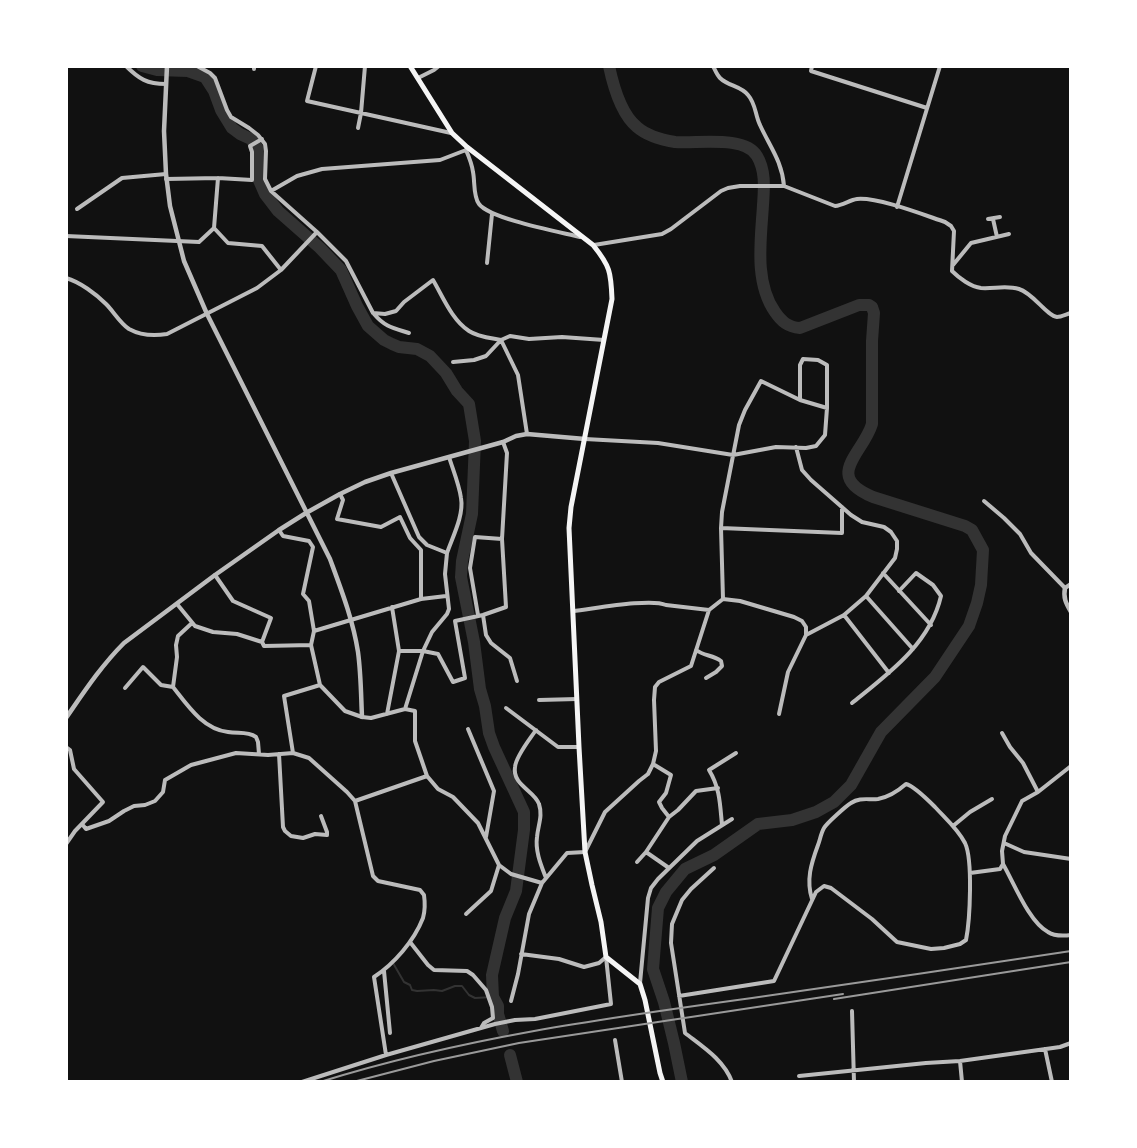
<!DOCTYPE html>
<style>
body{margin:0}
#map{position:relative;width:1137px;height:1148px;overflow:hidden;background:#111;font-family:"PT Sans Narrow",sans-serif}
canvas{display:block}
.frame{position:absolute;inset:0;border:68px solid #fff;pointer-events:none}
</style>
<div id="map">
<canvas width="1137" height="1148"></canvas>
<div class="frame"></div>
</div>
<script>
const c = document.querySelector('canvas').getContext('2d');
c.lineJoin = 'round';
function stroke(path, color, width, dash) {
  c.strokeStyle = color;
  c.lineWidth = width;
  c.lineCap = dash ? 'butt' : 'round';
  c.setLineDash(dash || []);
  c.stroke(path);
}
stroke(new Path2D(`
 M393,963L404,982L410,985L412,990L417,991L434,990L442,991L455,986H462L469,995L475,998L493,997`), '#333', 2);
stroke(new Path2D(`
 M142,66L157,70L188,71L205,77L214,91L221,110L232,128L240,134L251,139L258,149V178L265,194L278,211L320,248L341,270L357,306L368,326L384,340L392,344L399,347L417,349L430,356L446,373L457,391L469,404L475,441L472,514L462,561L461,577L474,642L480,689L485,706L489,733L494,747L524,812V830L516,891L505,918L492,975L493,997L498,1006V1014L503,1031
 M609,66C613,85 621,114 637,127C646,135 663,140 675,142C696,144 745,135 757,156C766,171 764,189 763,205C761,239 754,282 775,312C782,322 788,327 800,328L859,305H869L872,307L874,313L872,341V424C863,454 823,476 873,497L965,526L972,530L983,550L981,585L977,603L969,626L935,677L881,732L851,785L834,802L816,812L792,820L758,824L714,855L685,869L666,892L658,908L653,969L664,1002L674,1043L682,1082
 M510,1055L517,1082`), '#333', 12);
stroke(new Path2D(`
 M126,66C139,79 147,84 166,84
 M197,66L210,73L215,78L227,110L231,117L249,128L258,135L265,144L266,151L265,179L271,191L317,232L346,261L373,313L385,314L396,311L404,302L433,280C443,297 452,320 469,331C478,337 491,338 501,340L518,375L527,434
 M316,66L307,101L451,133
 M713,66C715,70 717,75 720,78C728,86 741,86 748,95C756,104 755,115 760,125C770,147 782,161 784,186
 M812,66L811,71L927,108
 M254,69V66
 M418,78L434,70L439,66
 M358,128L361,113L365,66
 M467,147L466,150C469,157 472,164 473,172C475,181 473,196 479,204C490,219 560,232 580,237
 M166,179L218,178L252,180V152L250,146L262,139
 M271,191L297,176L322,169L440,160L466,150
 M897,207L940,66
 M77,209L122,178L166,174
 M988,219L1000,217
 M993,219L997,237
 M214,228L228,243L262,246L281,270
 M66,236L199,242L214,228L218,178
 M594,245L662,234L671,229L721,191L728,188L740,186H784L835,206C843,205 850,200 857,199C878,197 924,215 945,222L951,226L954,231L952,271C959,278 971,287 981,288C994,289 1006,285 1019,289C1033,293 1047,316 1057,317C1061,317 1067,314 1071,313
 M487,263L492,214
 M953,265L971,243L1009,234
 M66,278C80,282 96,294 106,304C114,312 120,323 129,329C140,335 155,336 167,334L257,288L281,270L317,232
 M374,314C385,327 393,328 409,333
 M453,362L474,360L486,356L501,340L510,336L529,339L562,337L604,340
 M585,439L658,443L733,455L776,447L806,448L816,446L825,435L827,408V365L818,360L803,359L800,365V400
 M796,447L802,470L811,480L851,515L862,522L884,527L891,532L897,541V549L895,558L866,596L844,615L806,635
 M391,473L419,537L427,545L447,553C453,536 464,515 461,498C459,484 453,470 449,457
 M340,494L343,500L337,519L381,527L400,517L410,538L421,550V599
 M984,501L1004,518L1020,534L1031,553L1065,588
 M721,528L842,533V507
 M279,530L283,536L309,541L313,547L303,594L309,601L314,631L311,645L320,685L345,711L362,717L371,718L405,709L415,711V741L427,776L438,789L453,797L478,823L499,865L511,874L542,883L567,853L585,852L605,812L639,781L648,774L653,764L656,751L654,700L655,687L659,682L691,666L709,610L723,599L740,601L794,617L802,621L806,627V635L788,672L779,714
 M883,573L931,625
 M215,575L233,601L271,618L262,642L264,646L311,645
 M866,596L913,649
 M723,599L721,528L722,512L739,425L745,410L761,381L800,400L827,408
 M177,604L195,626L213,632L237,634L262,642
 M573,611C593,609 650,598 666,605L709,610
 M478,615L470,568L475,537L502,539
 M483,615L486,635L491,643L510,658L517,681
 M844,615L889,673
 M314,631L421,599L446,596
 M696,650C704,656 713,655 721,661L722,666L716,672L706,678
 M399,651H423L432,632L447,614L449,609L445,574L447,553
 M173,687C188,706 203,729 228,732C238,734 247,731 256,737L258,742L259,754
 M125,688L143,667L161,685L173,687L177,657L176,645L178,636L192,623
 M539,700L577,699
 M852,703C888,674 930,644 941,596L933,585L916,573L899,591
 M506,708L558,747H579
 M405,709L423,651L438,654L453,682L465,678L455,621L483,615L506,607L502,539L507,453L503,442
 M387,714L399,651L392,607
 M468,729L494,791L486,837
 M536,730C530,739 516,756 515,767C512,785 535,791 539,804C543,816 538,825 537,837C535,851 541,865 546,878
 M1002,733L1010,747L1023,763L1038,792
 M66,747L70,750L74,769L103,802L75,831L66,844
 M293,753L284,696L320,685
 M279,754L283,827L285,831L291,836L303,838L315,834L327,835V832L321,816
 M355,801L427,776
 M669,817L678,810L696,791L718,788
 M82,824L86,829L109,821L124,811L134,806L145,805L155,801L163,792L165,780L191,765L236,753L268,755L293,753L309,758L347,792L355,801L373,876L378,881L420,890L424,895C425,902 425,911 423,918C414,941 394,964 374,977L386,1055
 M722,825C720,804 720,788 709,770L736,753
 M953,826L970,812L992,799
 M1004,843L1024,852L1071,859
 M646,852L669,868
 M637,862L646,852L669,817L662,808L659,802L666,793L671,775L653,764
 M1003,864C1014,883 1029,922 1048,932C1054,936 1063,936 1071,935
 M714,868L691,889L682,900L672,924L671,943L685,1033C703,1047 724,1060 732,1082
 M970,873L1000,869L1003,864L1002,851L1005,836L1022,801L1038,792L1071,766
 M466,914L491,891L499,865
 M410,942L428,965L434,970L467,971L473,975L486,990L492,1007L493,1018L484,1023L481,1028
 M521,954L559,959L584,967L599,963L606,957
 M384,971L390,1033
 M640,983L648,898L651,888L658,879L697,841L732,819
 M679,996L774,981L816,892L824,886L831,888L872,919L897,942L931,949L944,948L960,944L966,940C970,920 973,860 965,843C958,829 945,818 935,807C929,801 914,786 906,784C898,791 889,797 878,799C868,800 860,797 851,803C846,806 827,823 824,828C821,833 820,840 818,845C811,864 806,880 812,899
 M511,1001L518,974L529,914L542,883
 M852,1011L854,1082
 M615,1040L622,1082
 M1045,1049L1052,1082
 M960,1061L962,1082
 M799,1076L926,1063L960,1061L1060,1047L1071,1043
 M302,1082L386,1055L495,1024L515,1020L535,1019L611,1004L606,957`), '#bcbcbc', 4);
stroke(new Path2D(`
 M167,66L164,131L166,174L170,206L184,261L207,314L330,559C341,589 353,620 358,652C361,674 361,696 362,717
 M1071,584L1065,588C1063,598 1066,603 1071,612
 M66,718C84,692 101,666 124,643L215,575L279,530L306,513L340,494L365,482L391,473L503,442L516,436L527,434L585,439`), '#bcbcbc', 4.5);
stroke(new Path2D(`
 M410,66L452,133L467,147L593,245C610,266 611,272 612,299L571,507L569,528L579,747L585,852L592,885L601,922L606,957L640,984L645,1000L660,1073L663,1082`), '#f5f5f5', 5);
stroke(new Path2D(`
 M834,999L1071,962
 M320,1082C461,1038 606,1018 752,998C858,983 965,967 1071,951
 M353,1082L434,1061L519,1043L843,994`), '#9a9a9a', 2);
</script>
